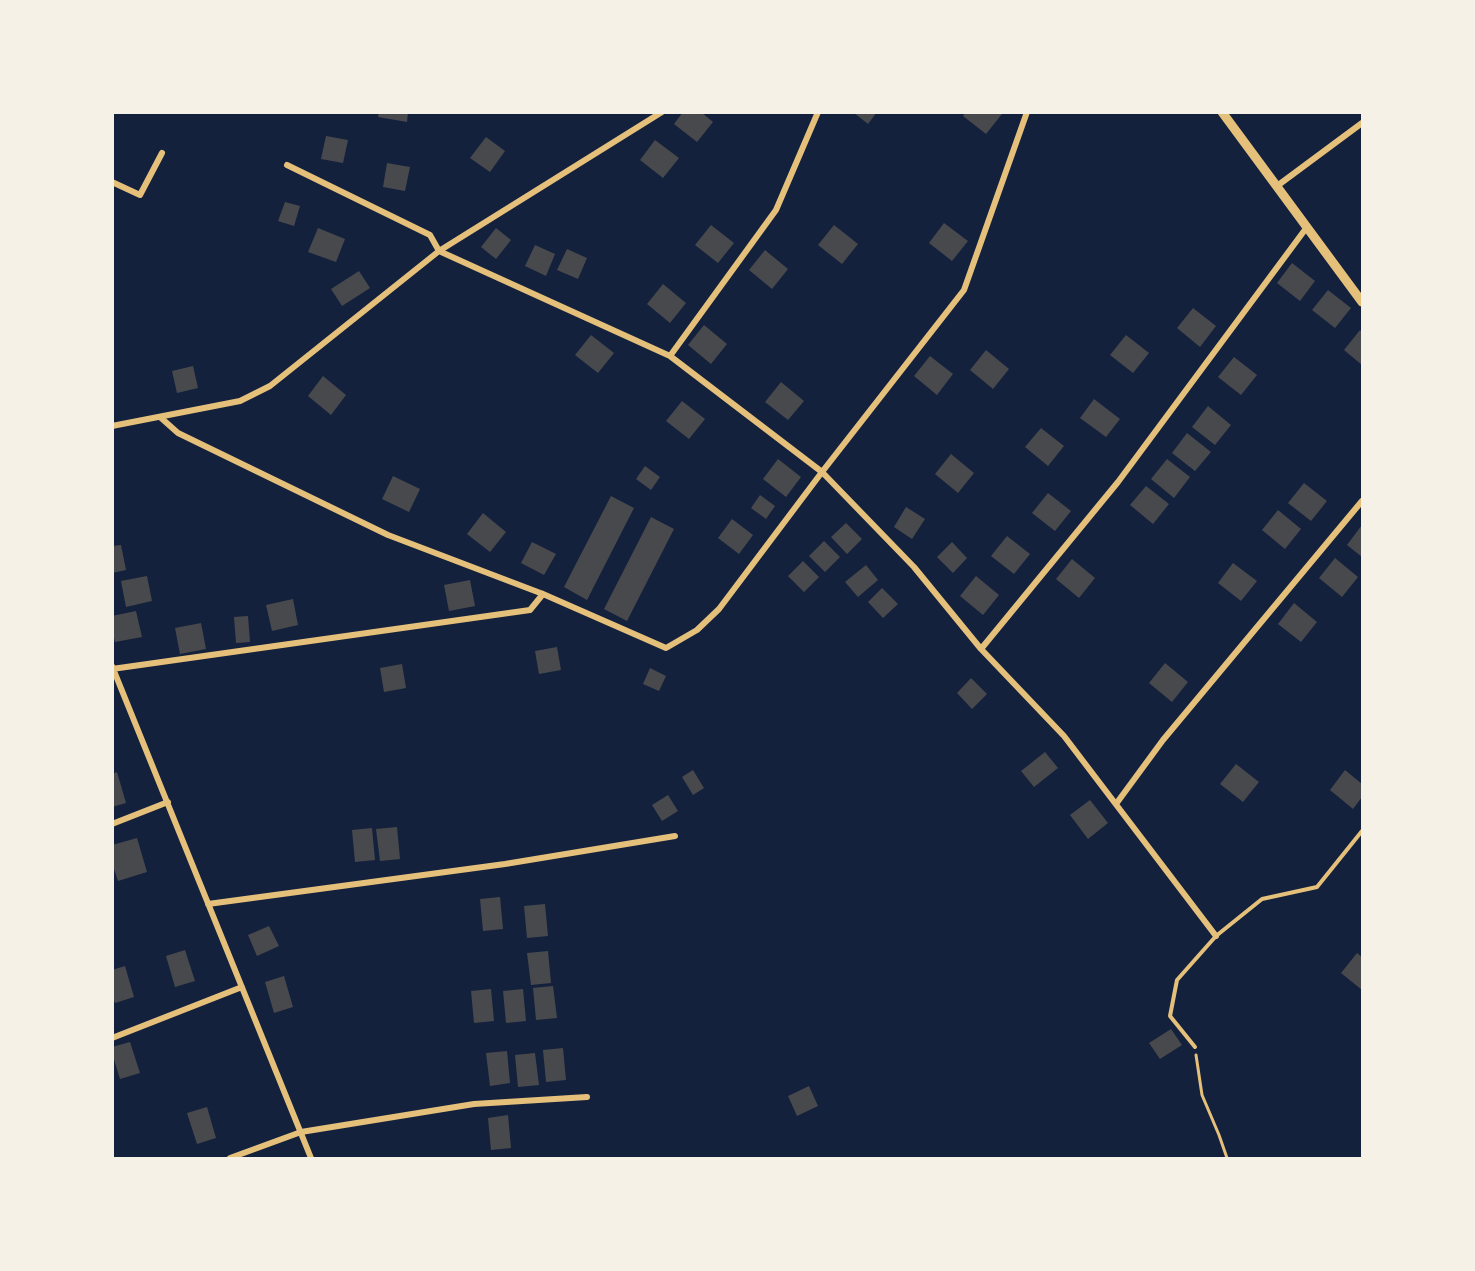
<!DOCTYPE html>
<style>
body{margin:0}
#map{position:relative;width:1475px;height:1271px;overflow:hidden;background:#14213d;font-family:"Public Sans",sans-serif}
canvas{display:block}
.frame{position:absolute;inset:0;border:114px solid #f6f1e7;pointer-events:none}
</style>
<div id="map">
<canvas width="1475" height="1271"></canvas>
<div class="frame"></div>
</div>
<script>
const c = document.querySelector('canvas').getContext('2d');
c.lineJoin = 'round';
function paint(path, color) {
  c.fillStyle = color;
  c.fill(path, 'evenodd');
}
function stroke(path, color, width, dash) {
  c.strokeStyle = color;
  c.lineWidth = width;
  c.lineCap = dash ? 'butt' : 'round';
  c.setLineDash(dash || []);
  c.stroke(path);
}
paint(new Path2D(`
 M379,112H408L407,122L378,117Z
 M683,112H701L713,122L697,142L674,124Z
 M853,112H877L868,124Z
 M966,112H1000L1002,114L986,134L963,116Z
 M326,136L348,140L343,163L321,159Z
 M486,137L505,151L490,172L470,158Z
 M655,140L679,158L663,178L640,160Z
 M387,163L410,167L405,191L383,187Z
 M285,202L300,206L294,226L278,221Z
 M944,223L968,241L952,261L929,243Z
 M711,225L734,243L718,263L695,245Z
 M834,225L858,244L842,264L818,245Z
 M318,228L345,239L336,262L308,252Z
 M496,228L511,240L496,259L481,247Z
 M535,245L555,254L546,276L525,266Z
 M567,249L587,258L578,279L557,270Z
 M765,250L788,269L772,289L749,270Z
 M1292,263L1315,281L1300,301L1277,283Z
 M359,271L370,288L342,306L331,289Z
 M663,284L686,303L670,323L647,304Z
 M1328,290L1351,308L1335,328L1312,310Z
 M1193,308L1216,326L1200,347L1177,328Z
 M704,325L727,344L711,364L688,345Z
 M1360,330L1362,332V365L1344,350Z
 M591,335L614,353L598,373L575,355Z
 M1126,335L1149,353L1133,373L1110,355Z
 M986,350L1009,369L993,389L970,370Z
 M930,356L953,374L937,395L914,376Z
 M1234,357L1257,375L1241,395L1218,377Z
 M193,366L198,388L177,393L172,371Z
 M323,376L346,395L331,415L308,396Z
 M781,382L804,401L788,420L765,402Z
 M1094,399L1120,419L1106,437L1080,418Z
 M682,401L705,419L689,439L666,421Z
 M1208,406L1231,425L1215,445L1192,427Z
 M1041,428L1064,446L1048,466L1025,447Z
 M1187,433L1211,452L1195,471L1172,453Z
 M951,454L974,473L958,493L935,474Z
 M778,459L801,477L786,497L763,479Z
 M1167,459L1190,477L1174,498L1151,479Z
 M645,466L660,477L651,490L636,479Z
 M393,476L420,489L409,512L382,499Z
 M1304,483L1327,501L1311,521L1288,503Z
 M1146,486L1169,504L1153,524L1130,505Z
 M1048,493L1071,511L1055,531L1032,513Z
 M760,495L775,506L766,519L751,508Z
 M611,496L634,508L587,600L564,587Z
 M906,507L925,519L912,539L894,527Z
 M1278,510L1301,529L1285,549L1262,530Z
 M483,513L506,532L490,552L467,534Z
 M651,517L674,529L627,621L604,609Z
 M732,519L753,535L739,554L718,538Z
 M846,523L862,539L847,554L831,537Z
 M1362,525V557L1347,545Z
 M1007,536L1030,554L1014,574L991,556Z
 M824,541L840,557L825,572L809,556Z
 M532,542L556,554L544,575L521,563Z
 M952,542L967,558L953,573L937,557Z
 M121,545L126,570L112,573V546Z
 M1335,558L1358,577L1342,597L1319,578Z
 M1072,559L1095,578L1079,598L1056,579Z
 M803,561L819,577L804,592L788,576Z
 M1233,563L1257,581L1241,601L1218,583Z
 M866,565L878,580L858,597L845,582Z
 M147,576L152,601L126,607L121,581Z
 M976,576L999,595L983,615L960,596Z
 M470,580L475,606L449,611L444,585Z
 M882,588L898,604L883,618L868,602Z
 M293,599L298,625L272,631L266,605Z
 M1294,603L1317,622L1301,642L1278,624Z
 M136,611L142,637L115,642L112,629V616Z
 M248,616L250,642L236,643L234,617Z
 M201,623L206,649L180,654L175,628Z
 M557,647L561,670L539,674L535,651Z
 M1165,663L1188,682L1172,702L1149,683Z
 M402,664L406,688L384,692L380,668Z
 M650,668L666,676L659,691L643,684Z
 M971,678L987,694L972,709L957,693Z
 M1045,752L1058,768L1034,787L1021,771Z
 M1236,764L1259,782L1243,802L1220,784Z
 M693,770L704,788L693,795L682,777Z
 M1345,770L1362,784V797L1353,809L1330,790Z
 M117,772L126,803L112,807V774Z
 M668,795L678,811L662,821L652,805Z
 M1090,800L1108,823L1088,839L1070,815Z
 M397,827L400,859L380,861L376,829Z
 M372,828L375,860L355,862L352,830Z
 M137,838L147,872L118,881L112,863V845Z
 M500,897L503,929L483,931L480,899Z
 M545,904L548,936L527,938L524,906Z
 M269,926L279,946L257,956L248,935Z
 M185,950L195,981L175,987L166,956Z
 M548,951L551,983L531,985L527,953Z
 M1357,953L1362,957V990L1341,973Z
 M125,966L134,997L115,1003L112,995V970Z
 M284,976L293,1007L274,1013L265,982Z
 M553,986L557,1018L536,1020L533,988Z
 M491,989L494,1021L474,1023L471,991Z
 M523,989L526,1021L506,1023L503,991Z
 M1171,1029L1182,1045L1160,1059L1149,1043Z
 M130,1042L140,1073L120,1079L112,1053V1047Z
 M563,1048L566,1080L546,1082L543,1050Z
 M507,1051L510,1083L490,1086L486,1053Z
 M535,1053L539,1085L518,1087L515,1055Z
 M809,1086L818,1106L797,1116L788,1096Z
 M207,1107L216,1138L197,1144L187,1113Z
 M508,1115L511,1148L491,1150L488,1118Z`), '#48494c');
stroke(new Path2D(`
 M1196,1055L1202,1095L1219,1135L1227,1158`), '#e5c07b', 3);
stroke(new Path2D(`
 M1195,1047L1170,1016L1177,980L1216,936L1262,899L1317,887L1362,831`), '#e5c07b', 4);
stroke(new Path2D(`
 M287,165L430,235L439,251L670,356L822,472L914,567L981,649L1064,736L1216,936
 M112,182L140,195L162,153
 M1277,186L1362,123
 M670,356L776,210L818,112
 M160,417L178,433L388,535L543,594L666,648L697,630L719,609L822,472L964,290L1027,112
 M112,426L240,401L270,386L439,251L662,112
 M981,649L1118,482L1307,227
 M112,666L311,1158
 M112,669L530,610L543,594
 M1116,804L1163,740L1362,501
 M112,824L168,802
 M208,904L505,864L675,836
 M112,1038L242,987
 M230,1158L301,1132L474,1104L587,1097`), '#e5c07b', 6);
stroke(new Path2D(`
 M1222,112L1362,302`), '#e5c07b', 9);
</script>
